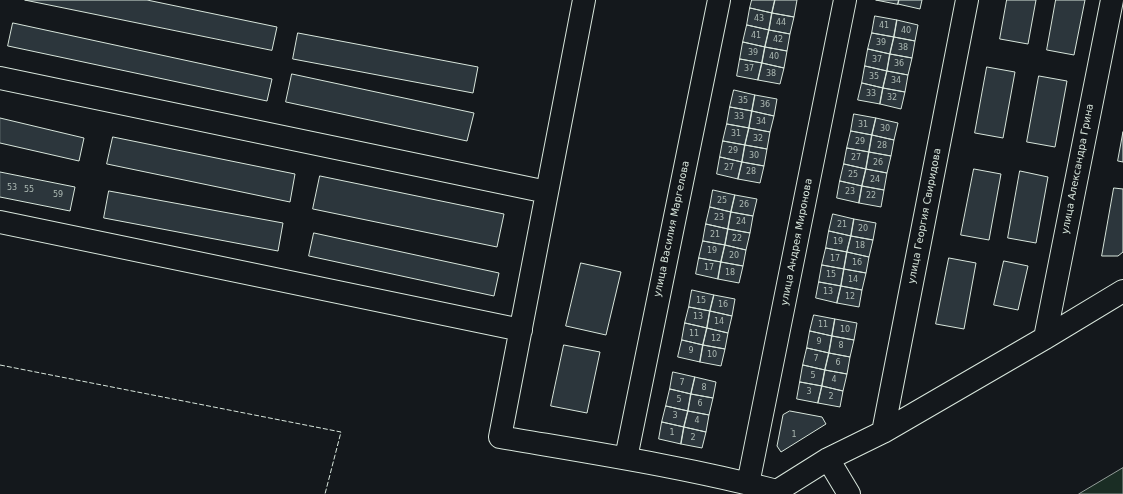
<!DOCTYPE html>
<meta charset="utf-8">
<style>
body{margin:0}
canvas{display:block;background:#14181c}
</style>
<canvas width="1123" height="494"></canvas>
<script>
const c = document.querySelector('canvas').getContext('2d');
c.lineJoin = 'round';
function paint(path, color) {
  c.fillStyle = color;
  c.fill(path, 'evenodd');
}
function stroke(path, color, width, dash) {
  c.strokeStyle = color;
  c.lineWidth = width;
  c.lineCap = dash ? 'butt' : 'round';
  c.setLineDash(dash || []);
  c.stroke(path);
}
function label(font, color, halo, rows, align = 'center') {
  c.font = font + ' "DejaVu Sans",sans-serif';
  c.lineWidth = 3;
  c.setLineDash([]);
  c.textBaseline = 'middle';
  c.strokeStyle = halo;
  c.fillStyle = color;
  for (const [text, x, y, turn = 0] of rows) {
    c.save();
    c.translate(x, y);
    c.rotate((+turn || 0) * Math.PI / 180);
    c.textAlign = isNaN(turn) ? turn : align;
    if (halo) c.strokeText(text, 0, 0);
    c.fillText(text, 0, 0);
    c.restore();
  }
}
const green = new Path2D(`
 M1123,468V494H1079Z`);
paint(green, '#1a2d24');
stroke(green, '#939e99', 1);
const building = new Path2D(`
 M25,0H147L277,27L272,50Z
 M752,0H775L772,13L750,8Z
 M775,0H797L794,17L772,13Z
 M876,0H899L898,4Z
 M899,0H922L920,9L898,4Z
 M1007,0H1036L1028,44L1000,39Z
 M1056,0H1085L1074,55L1047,50Z
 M750,8L772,13L769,30L747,25Z
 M772,13L794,17L790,34L769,30Z
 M875,16L897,20L894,37L872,33Z
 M897,20L918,25L915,41L894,37Z
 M13,23L272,79L267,101L8,46Z
 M747,25L769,30L765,47L743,42Z
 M769,30L790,34L787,51L765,47Z
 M298,33L478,67L473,93L293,59Z
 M872,33L894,37L890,54L868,49Z
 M894,37L915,41L912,58L890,54Z
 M743,42L765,47L762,63L740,59Z
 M765,47L787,51L784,68L762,63Z
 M868,49L890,54L887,71L865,66Z
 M890,54L912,58L908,75L887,71Z
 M740,59L762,63L758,80L737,76Z
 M762,63L784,68L780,84L758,80Z
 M865,66L887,71L883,88L862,83Z
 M987,67L1015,72L1003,138L975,133Z
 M887,71L908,75L905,92L883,88Z
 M292,74L474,113L467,141L286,102Z
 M1039,76L1067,81L1055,147L1027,142Z
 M862,83L883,88L880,104L858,100Z
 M883,88L905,92L901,109L880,104Z
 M734,90L755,95L752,111L730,107Z
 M755,95L777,99L774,116L752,111Z
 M730,107L752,111L749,128L727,124Z
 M752,111L774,116L770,132L749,128Z
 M854,114L876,118L872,135L851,131Z
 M0,118L84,138L79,161L0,143Z
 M876,118L898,123L894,140L872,135Z
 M727,124L749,128L745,145L723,141Z
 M749,128L770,132L767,149L745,145Z
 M851,131L872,135L869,152L847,148Z
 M1123,132V162L1118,161Z
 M872,135L894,140L891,156L869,152Z
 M113,137L295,174L290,202L107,164Z
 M723,141L745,145L742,162L720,157Z
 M745,145L767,149L764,166L742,162Z
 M847,148L869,152L866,169L844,164Z
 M869,152L891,156L887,173L866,169Z
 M720,157L742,162L738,179L717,174Z
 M742,162L764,166L760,183L738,179Z
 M844,164L866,169L862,186L840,181Z
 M866,169L887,173L884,190L862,186Z
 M974,169L1001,174L989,240L961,235Z
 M1020,171L1048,177L1036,243L1008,238Z
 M0,172L75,187L70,211L0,197Z
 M320,176L504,214L497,247L313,209Z
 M840,181L862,186L859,203L837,198Z
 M862,186L884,190L881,207L859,203Z
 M1114,188L1123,189V252L1118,256H1102Z
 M713,190L735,195L731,212L710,207Z
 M109,191L283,223L278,251L104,218Z
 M735,195L757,199L753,216L731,212Z
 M710,207L731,212L728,229L706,224Z
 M731,212L753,216L750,233L728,229Z
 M833,214L854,219L851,236L829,231Z
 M854,219L876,223L873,240L851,236Z
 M706,224L728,229L725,245L703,241Z
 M728,229L750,233L746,250L725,245Z
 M829,231L851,236L847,252L826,248Z
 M314,233L499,273L494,296L309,256Z
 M851,236L873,240L869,257L847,252Z
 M703,241L725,245L721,262L699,258Z
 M725,245L746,250L743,266L721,262Z
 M826,248L847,252L844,269L822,265Z
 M847,252L869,257L866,273L844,269Z
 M699,258L721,262L718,279L696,274Z
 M949,258L976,263L964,329L936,324Z
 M1004,261L1028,266L1018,310L994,305Z
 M721,262L743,266L739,283L718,279Z
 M581,263L621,272L606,335L566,326Z
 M822,265L844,269L841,286L819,282Z
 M844,269L866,273L862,290L841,286Z
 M819,282L841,286L837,303L816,298Z
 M841,286L862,290L859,307L837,303Z
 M692,290L714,295L710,311L689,307Z
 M714,295L735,299L732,316L710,311Z
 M689,307L710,311L707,328L685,323Z
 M710,311L732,316L728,333L707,328Z
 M814,315L835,319L832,336L810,331Z
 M835,319L857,323L854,340L832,336Z
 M685,323L707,328L703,345L682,340Z
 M707,328L728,333L725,349L703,345Z
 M810,331L832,336L829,353L807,348Z
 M832,336L854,340L850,357L829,353Z
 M682,340L703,345L700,362L678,357Z
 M564,345L600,352L587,413L551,406Z
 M703,345L725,349L721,366L700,362Z
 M807,348L829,353L825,370L803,365Z
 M829,353L850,357L847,374L825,370Z
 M803,365L825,370L822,386L800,382Z
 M825,370L847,374L843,391L822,386Z
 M673,372L695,377L691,394L670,389Z
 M695,377L716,382L713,398L691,394Z
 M800,382L822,386L818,403L797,399Z
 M822,386L843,391L840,407L818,403Z
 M670,389L691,394L688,411L666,406Z
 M691,394L713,398L709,415L688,411Z
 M666,406L688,411L684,427L662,422Z
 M688,411L709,415L706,432L684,427Z
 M790,411L822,417L826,424L781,452L777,446L783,415Z
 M662,422L684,427L681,444L659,439Z
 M684,427L706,432L702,448L681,444Z`);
paint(building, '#2c363c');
stroke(building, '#d8e6dc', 1);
const minor = new Path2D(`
 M584,0L500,437C593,453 686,467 777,491L828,459L883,432L1045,338L1123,291
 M0,78L547,192
 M0,222L521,330
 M1045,338L1112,0
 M883,432L967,0
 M626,458L719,0
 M828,459L849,494
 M748,484L845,0`);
stroke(minor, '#d8e6dc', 24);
stroke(minor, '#14181c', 22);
stroke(new Path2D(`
 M0,365L341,432L325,494`), '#d8e6dc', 1, [5, 2]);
label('8px', '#adbab4', null, [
 ["43",759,19],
 ["44",781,23],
 ["41",884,26],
 ["40",906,31],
 ["41",756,36],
 ["42",778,40],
 ["39",881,43],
 ["38",903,48],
 ["39",753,53],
 ["40",774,57],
 ["37",877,60],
 ["36",899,64],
 ["37",749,69],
 ["38",771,74],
 ["35",874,77],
 ["34",896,81],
 ["33",871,94],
 ["32",892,98],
 ["35",743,101],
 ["36",765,105],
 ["33",739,117],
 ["34",761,122],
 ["31",863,125],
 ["30",885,129],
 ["31",736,134],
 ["32",758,139],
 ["29",860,142],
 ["28",882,146],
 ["29",733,151],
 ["30",754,156],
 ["27",856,158],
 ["26",878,163],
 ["27",729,168],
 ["28",751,172],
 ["25",853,175],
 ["24",875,180],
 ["53",12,188],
 ["55",29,190],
 ["23",850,192],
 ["59",58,195],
 ["22",871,196],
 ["25",722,201],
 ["26",744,205],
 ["23",719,218],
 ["24",741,222],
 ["21",842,225],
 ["20",863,229],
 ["21",715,235],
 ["22",737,239],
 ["19",838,242],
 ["18",860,246],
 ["19",712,251],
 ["20",734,256],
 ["17",835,259],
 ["16",857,263],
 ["17",709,268],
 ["18",730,273],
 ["15",831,275],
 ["14",853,280],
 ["13",828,292],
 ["12",850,297],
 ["15",701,301],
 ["16",723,305],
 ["13",698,317],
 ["14",719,322],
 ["11",823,325],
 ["10",845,330],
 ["11",694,334],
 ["12",716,339],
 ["9",819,342],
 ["8",841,346],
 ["9",691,351],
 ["10",712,355],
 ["7",816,359],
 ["6",838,363],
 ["5",813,376],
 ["4",834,380],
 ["7",682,383],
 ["8",704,388],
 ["3",809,392],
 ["2",831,397],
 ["5",679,400],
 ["6",700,404],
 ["3",675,416],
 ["4",697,421],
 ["1",672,433],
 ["1",794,435],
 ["2",693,438]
]);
label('10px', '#d8e6dc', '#14181c', [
 ["улица Александра Грина",1078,169,-79],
 ["улица Георгия Свиридова",925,216,-79],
 ["улица Василия Маргелова",672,229,-78],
 ["улица Андрея Миронова",797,242,-79]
]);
</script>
